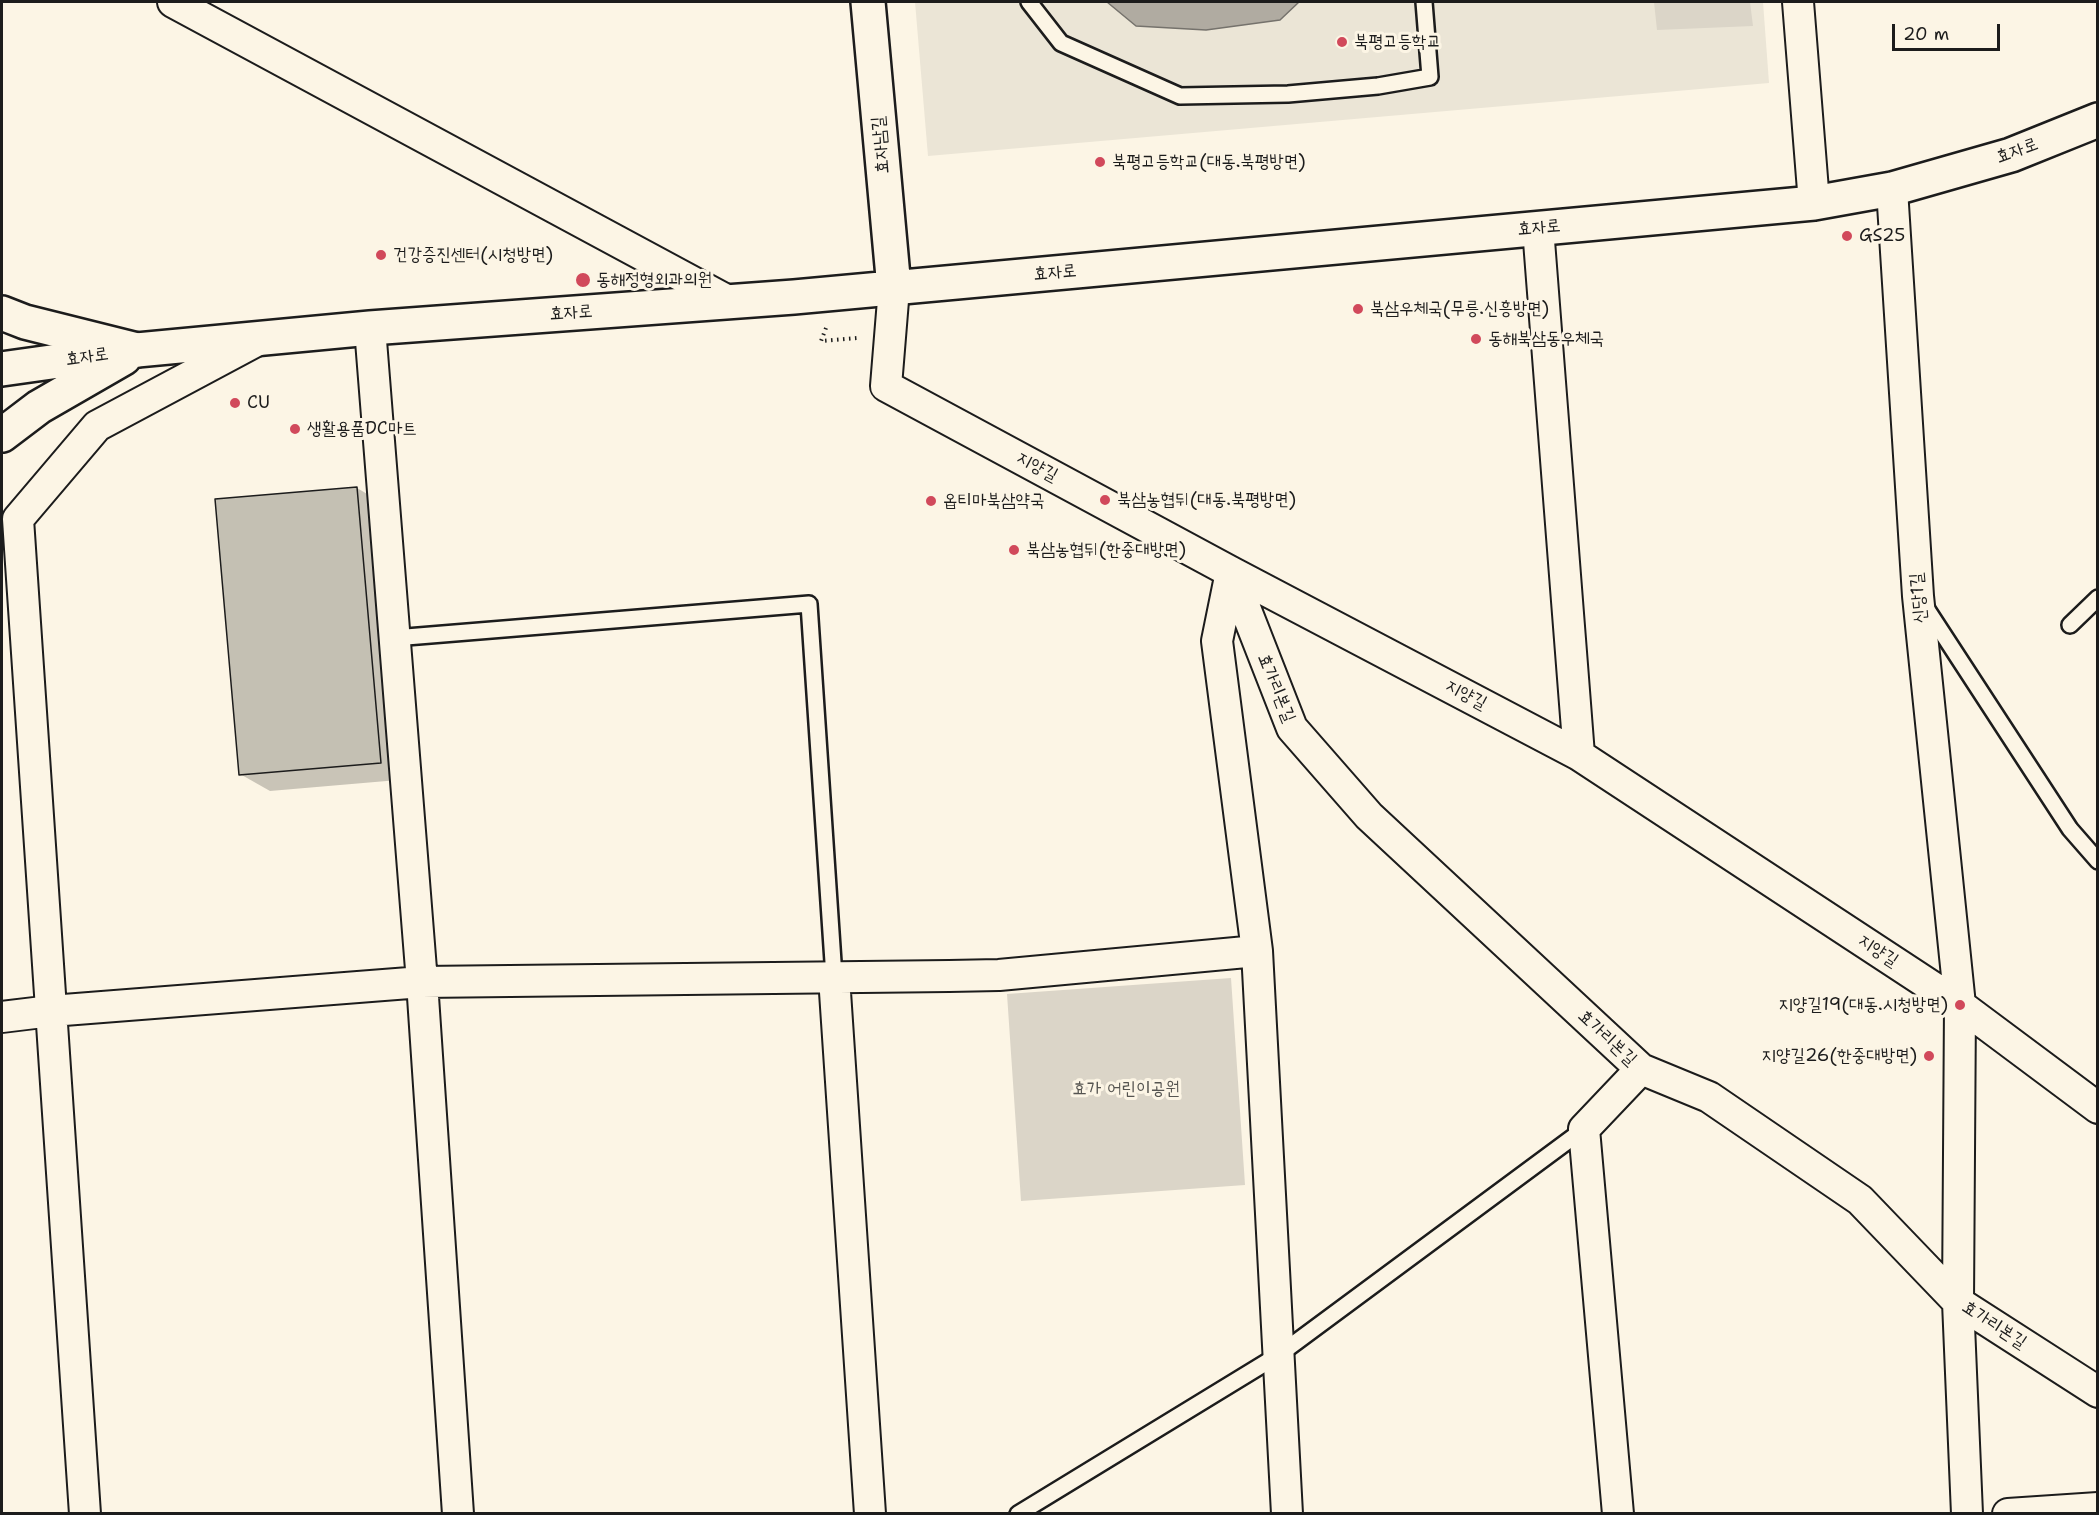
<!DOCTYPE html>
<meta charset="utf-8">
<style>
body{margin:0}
#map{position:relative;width:2099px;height:1515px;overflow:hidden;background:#fcf5e5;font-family:"Shantell Sans",sans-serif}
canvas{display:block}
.frame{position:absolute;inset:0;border:3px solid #1c1c1c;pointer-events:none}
.scale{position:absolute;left:1892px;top:24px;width:108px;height:27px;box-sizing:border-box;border:3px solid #1c1c1c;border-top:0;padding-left:8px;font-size:18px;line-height:21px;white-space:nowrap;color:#1c1c1c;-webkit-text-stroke:4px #fcf5e5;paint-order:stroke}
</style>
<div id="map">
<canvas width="2099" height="1515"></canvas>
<div class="frame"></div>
<div class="scale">20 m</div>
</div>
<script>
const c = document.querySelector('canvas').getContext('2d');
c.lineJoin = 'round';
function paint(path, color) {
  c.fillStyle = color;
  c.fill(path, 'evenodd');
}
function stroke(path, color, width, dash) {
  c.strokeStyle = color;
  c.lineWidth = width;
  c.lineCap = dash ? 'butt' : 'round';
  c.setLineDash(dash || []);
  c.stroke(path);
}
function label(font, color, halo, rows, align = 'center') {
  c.font = font + ' "Shantell Sans","Poor Story",sans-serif';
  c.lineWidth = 6;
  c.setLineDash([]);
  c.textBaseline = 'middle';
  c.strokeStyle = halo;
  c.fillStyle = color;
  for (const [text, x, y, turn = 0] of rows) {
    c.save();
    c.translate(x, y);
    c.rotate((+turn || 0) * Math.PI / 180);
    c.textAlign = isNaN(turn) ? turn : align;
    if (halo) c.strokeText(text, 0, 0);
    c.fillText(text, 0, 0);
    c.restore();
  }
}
paint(new Path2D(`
 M915,2H1763L1769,83L928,156Z`), '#ebe5d6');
paint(new Path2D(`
 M1654,2H1750L1753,26L1657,30Z
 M1231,978L1245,1185L1021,1201L1007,994Z`), '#dbd5c8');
const water = new Path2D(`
 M1107,2H1299L1280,20L1206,30L1136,26Z`);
paint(water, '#b0aba1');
stroke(water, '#75726c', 1.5);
paint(new Path2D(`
 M357,488L386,505L410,779L270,791L240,774Z`), '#0003');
const building = new Path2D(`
 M357,487L381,763L239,775L215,499Z`);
paint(building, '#c4c0b3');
stroke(building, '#1c1c1c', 1.5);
const lane = new Path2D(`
 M1029,2L1061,43L1180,96L1288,94L1378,86L1430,77L1424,2
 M1926,608L2070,829L2098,861
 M2070,625L2098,598
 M394,638L809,604L834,977
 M1018,1514L1280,1354L1584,1129`);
const street = new Path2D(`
 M173,2L728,301
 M1798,2L1814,203
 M1892,189L1918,596L1960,1005L1958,1302L1967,1514
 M1538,228L1579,755
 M894,288L886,386L1231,572L1579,755L1960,1005L2098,1108
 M1231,572L1292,728L1369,816L1641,1069L1709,1097L1860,1200L1958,1302L2098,1392
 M1231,572L1217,641L1257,951L1287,1514
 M834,977L870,1514
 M2,1017L51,1011L422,982L370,328
 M85,1514L18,519L97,426L258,340
 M458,1514L422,982L949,976L999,975L1257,951
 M1618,1514L1584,1129L1641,1069
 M2008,1514L2098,1508`);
const secondary = new Path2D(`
 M868,2L894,288
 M2,369L137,350L370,328L794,297L1814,203L1892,189L2011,155L2098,120
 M2,435L39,407L124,358`);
const primary = new Path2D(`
 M2,313L25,322L137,350`);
stroke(lane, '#1c1c1c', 20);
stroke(street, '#1c1c1c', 34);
stroke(secondary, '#1c1c1c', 38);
stroke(primary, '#1c1c1c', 38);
stroke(new Path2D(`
 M826,328L821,341L857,338`), '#1c1c1c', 4, [1.5, 4.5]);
stroke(lane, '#fcf5e5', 15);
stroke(street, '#fcf5e5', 30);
stroke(secondary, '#fcf5e5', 33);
stroke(primary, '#fcf5e5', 33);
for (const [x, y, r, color] of [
 [1342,42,6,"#d1495b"],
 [1100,162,6,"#d1495b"],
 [1847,236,6,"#d1495b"],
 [381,255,6,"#d1495b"],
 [583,280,8,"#d1495b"],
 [1358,309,6,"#d1495b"],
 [1476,339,6,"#d1495b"],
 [235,403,6,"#d1495b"],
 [295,429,6,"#d1495b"],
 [1105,500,6,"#d1495b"],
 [931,501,6,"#d1495b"],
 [1014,550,6,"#d1495b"],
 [1960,1005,6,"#d1495b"],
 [1929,1056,6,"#d1495b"]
]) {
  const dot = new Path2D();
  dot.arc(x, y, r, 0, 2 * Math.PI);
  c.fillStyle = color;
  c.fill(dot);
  stroke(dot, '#fcf5e5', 2);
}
label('18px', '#1c1c1c', '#fcf5e5', [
 ["북평고등학교",1354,42],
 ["북평고등학교(대동.북평방면)",1112,162],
 ["GS25",1859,236],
 ["건강증진센터(시청방면)",393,255],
 ["동해정형외과의원",596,280],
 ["북삼우체국(무릉.신흥방면)",1370,309],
 ["동해북삼동우체국",1488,339],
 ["CU",247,403],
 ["생활용품DC마트",307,429],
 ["북삼농협뒤(대동.북평방면)",1117,500],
 ["옵티마북삼약국",943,501],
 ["북삼농협뒤(한중대방면)",1026,550],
 ["지양길19(대동.시청방면)",1948,1005,"right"],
 ["지양길26(한중대방면)",1917,1056,"right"]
], 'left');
label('18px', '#1c1c1c', '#fcf5e5', [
 ["효자남길",881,145,-95],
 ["효자로",2017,151,-20],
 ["효자로",1539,228,-5],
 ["효자로",1055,273,-5],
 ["효자로",571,313,-4],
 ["효자로",87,357,-8],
 ["지양길",1037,467,28],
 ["신당1길",1919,598,-95],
 ["효가리본길",1276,688,68],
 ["지양길",1466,695,28],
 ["지양길",1878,951,33],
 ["효가리본길",1607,1038,43],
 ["효가리본길",1994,1325,33]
]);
label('18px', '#555450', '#fcf5e5', [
 ["효가 어린이공원",1126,1089]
]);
</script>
